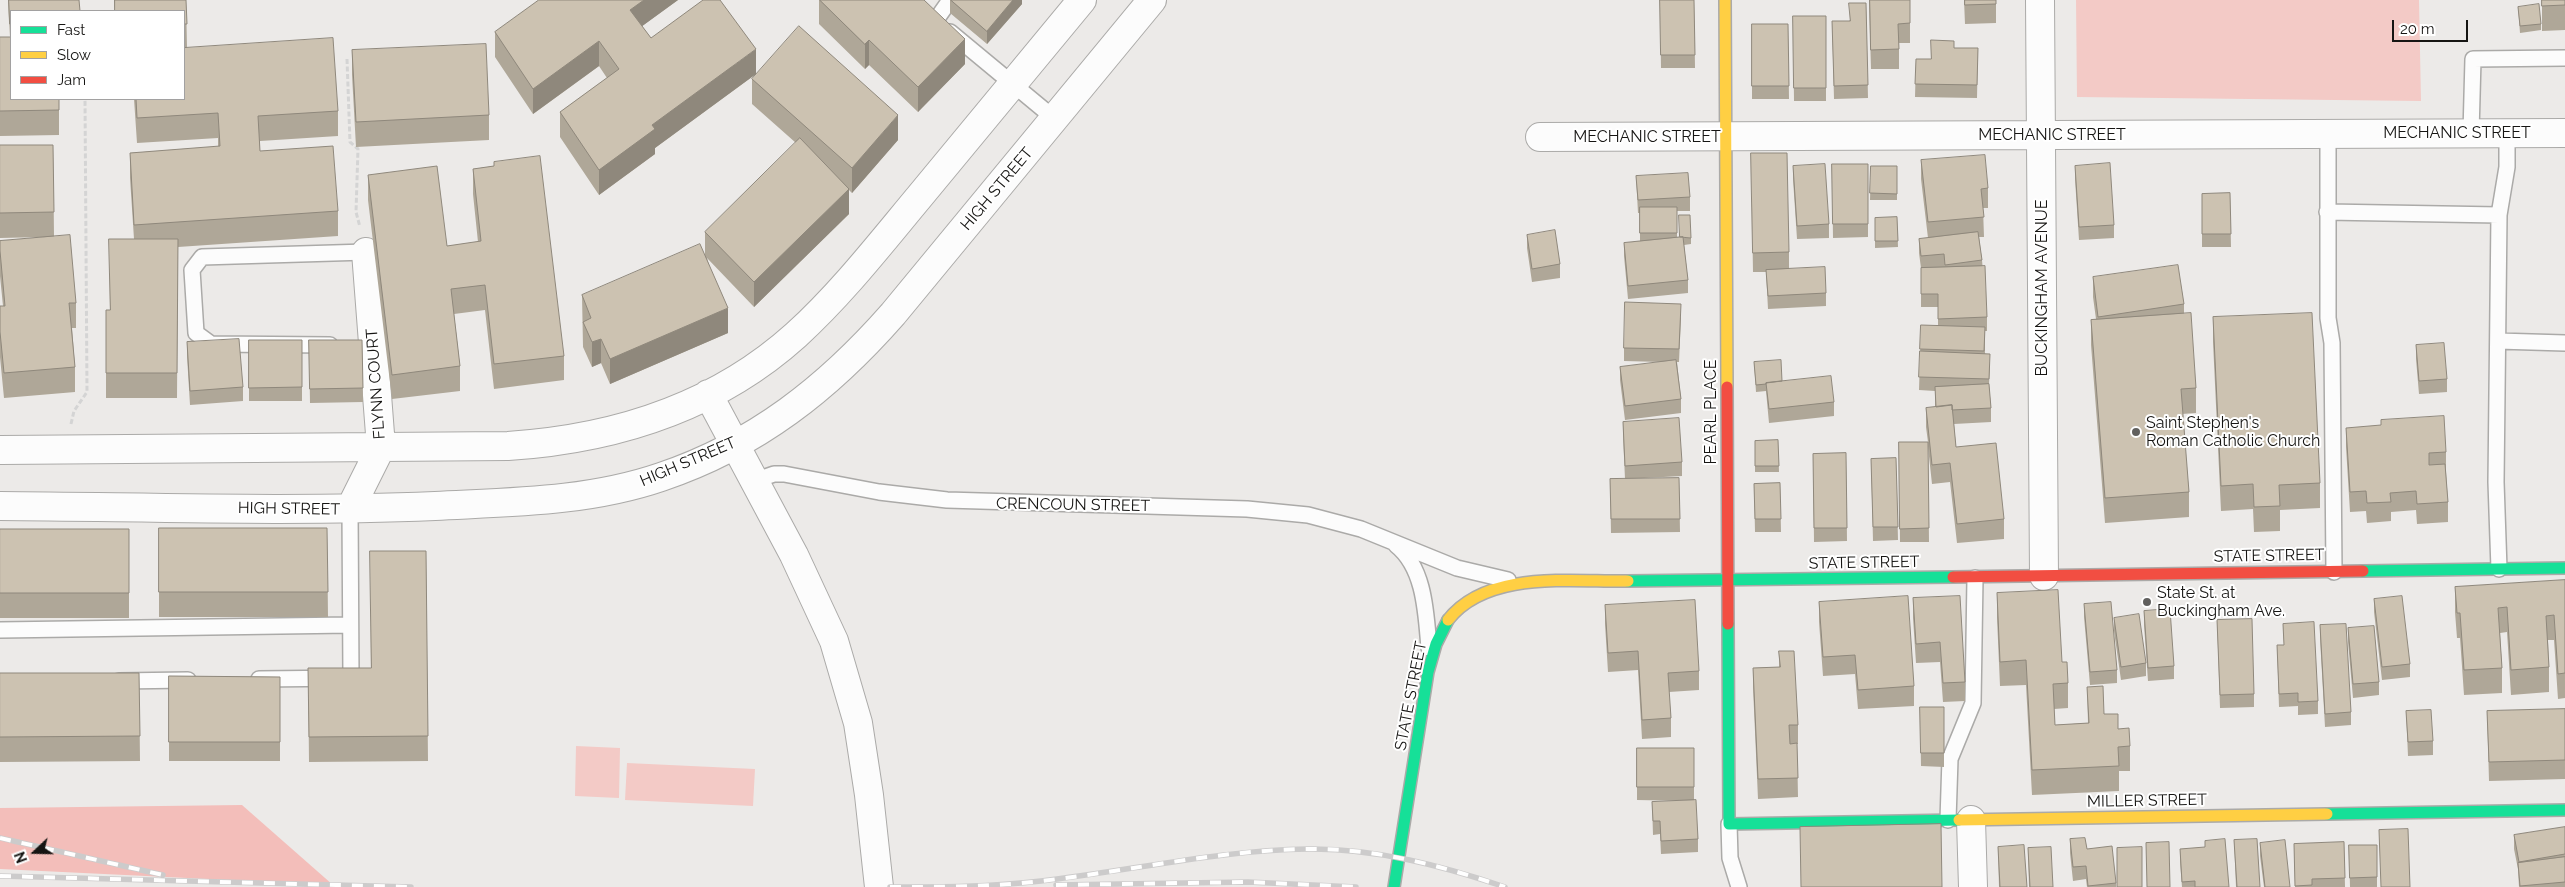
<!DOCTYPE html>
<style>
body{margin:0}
#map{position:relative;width:2565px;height:887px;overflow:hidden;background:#eceae8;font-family:Raleway,sans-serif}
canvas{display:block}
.legend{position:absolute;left:10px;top:10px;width:175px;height:90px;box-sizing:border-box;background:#fff;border:1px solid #a2a1a1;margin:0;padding:6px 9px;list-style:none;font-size:15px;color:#161513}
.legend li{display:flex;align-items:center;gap:10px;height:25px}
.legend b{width:25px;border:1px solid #a2a1a1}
.north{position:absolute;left:10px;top:827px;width:50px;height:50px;-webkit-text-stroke:4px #fff;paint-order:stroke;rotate:249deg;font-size:14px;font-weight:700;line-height:20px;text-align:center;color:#161513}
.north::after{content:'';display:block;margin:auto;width:18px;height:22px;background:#161513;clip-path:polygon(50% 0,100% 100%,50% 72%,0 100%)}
.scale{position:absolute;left:2392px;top:20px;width:76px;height:22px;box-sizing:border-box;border:2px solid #161513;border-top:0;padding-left:6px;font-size:15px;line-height:18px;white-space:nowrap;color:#161513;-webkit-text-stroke:4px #fff;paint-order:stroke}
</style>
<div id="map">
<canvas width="2565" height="887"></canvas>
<ul class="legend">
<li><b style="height:6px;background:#16e098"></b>Fast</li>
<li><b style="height:6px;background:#ffcf43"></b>Slow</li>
<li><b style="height:6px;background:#f24e42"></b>Jam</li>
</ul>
<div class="north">N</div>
<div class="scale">20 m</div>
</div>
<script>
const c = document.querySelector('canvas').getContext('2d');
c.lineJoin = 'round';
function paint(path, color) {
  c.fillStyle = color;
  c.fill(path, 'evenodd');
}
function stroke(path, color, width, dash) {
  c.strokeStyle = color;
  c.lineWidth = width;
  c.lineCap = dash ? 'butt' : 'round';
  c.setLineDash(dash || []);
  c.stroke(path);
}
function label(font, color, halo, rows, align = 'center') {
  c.font = font + ' Raleway,sans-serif';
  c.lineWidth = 4;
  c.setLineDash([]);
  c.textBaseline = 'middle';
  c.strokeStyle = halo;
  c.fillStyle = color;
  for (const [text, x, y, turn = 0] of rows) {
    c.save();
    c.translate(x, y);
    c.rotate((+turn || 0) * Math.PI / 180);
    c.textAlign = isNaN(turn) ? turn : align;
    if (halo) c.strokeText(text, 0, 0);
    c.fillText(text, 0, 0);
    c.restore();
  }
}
paint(new Path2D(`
 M2076,0H2419L2421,101L2077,97Z
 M576,746L620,748L619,798L575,796Z
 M627,763L755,769L753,806L625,800Z`), '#f3cac6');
paint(new Path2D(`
 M242,805L333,885L0,869V808Z`), '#f3beba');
const lane = new Path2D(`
 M936,20L950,0
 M950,32L1055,119
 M2328,133V318L2332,343L2334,572
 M2471,133L2473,59L2565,58
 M2327,212L2499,215
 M2498,341L2565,343
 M330,345L211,344L196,333L192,270L202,257L366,252
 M754,481L774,474H784L879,492L947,500L1247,509L1308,515L1361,529L1457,568L1508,580
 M1396,545C1425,568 1426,614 1429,648
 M2499,569L2496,482L2499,215L2507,167V133
 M0,630L350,625
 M259,679L351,678L350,509
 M119,681L188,680
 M1948,820L1950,759L1973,703L1975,578
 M1729,824L1730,858L1739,887`);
const street = new Path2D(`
 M2040,0L2044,576
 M1540,137L2565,133
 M708,394L794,555L834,641L858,723L869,795L879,887
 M0,450L508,446C615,439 715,408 796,335C842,293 880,244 920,196C974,131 1028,66 1082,0
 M0,506C145,507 290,512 435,506C511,502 588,502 661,477C756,445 828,388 893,314L1152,0
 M350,509L381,447L366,252
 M1971,820L1973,887`);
const fast = new Path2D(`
 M2363,571L2565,568
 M1628,581L1953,577
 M1728,624L1729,824L1959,820
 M2327,814L2565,810
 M1394,887L1428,672L1436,644L1448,620`);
const slow = new Path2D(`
 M1725,0L1727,387
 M1448,620C1487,570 1571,582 1628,581
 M1959,820L2327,814`);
const jam = new Path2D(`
 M1727,387L1728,624
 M1953,577L2363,571`);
stroke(lane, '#abaaa8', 18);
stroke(street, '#abaaa8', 30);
stroke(fast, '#abaaa8', 14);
stroke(slow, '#abaaa8', 14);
stroke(jam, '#abaaa8', 14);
stroke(new Path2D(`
 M347,59L350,142L358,149L356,212L360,227
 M71,424L74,411L87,392L85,99`), '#d4d4d4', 3, [5, 2.5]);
stroke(lane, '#fcfcfc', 15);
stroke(street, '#fcfcfc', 28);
stroke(fast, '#16e098', 11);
stroke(slow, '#ffcf43', 11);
stroke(jam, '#f24e42', 11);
const rail = new Path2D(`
 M0,838L163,875
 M0,876L411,887
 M1056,885L1248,882L1356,887
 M890,887C940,887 990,887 1041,881C1130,871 1219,850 1308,849C1375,848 1443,866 1505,887`);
stroke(rail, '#cccbcb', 5.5);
stroke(rail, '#fff', 4, [11]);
paint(new Path2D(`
 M8,0H79L11,11V99H59V135L0,136V37H10Z
 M114,0H186L187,48L338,111V136L260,141V151L338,211V236L178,247L177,398H106V310H110L134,239L130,178V153L218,147V138L137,143L134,99H184V11H115Z
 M539,0H678L642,26L651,38L756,74L655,148V154L599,195L560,137V112L607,78L599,66L533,114L495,57V32Z
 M819,0H924L965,64L918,112L869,65L865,69L819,24Z
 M950,0H1022V4L987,44L950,13Z
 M1660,0H1694L1695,68H1661Z
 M1869,0H1910V43H1899V69H1871Z
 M1964,0H1996V23L1965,24Z
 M2542,0H2565V30L2542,31Z
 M1866,3L1868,98L1834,99L1832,21H1849Z
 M2518,7L2541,24V30L2520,33Z
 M1793,16H1826V101H1794Z
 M1752,24H1788L1789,99H1752Z
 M1954,48H1978L1977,98L1915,97L1916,59H1931Z
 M352,50L489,115V140L356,147L352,75Z
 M752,79L898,140L852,193L849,190V214L754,307L707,258L728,333L610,384L601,363L592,367L583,347L582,295L705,254V232L796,143L752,104Z
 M0,145H53L54,236L76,303V328H72L75,367V392L4,398L0,357V306H3L0,276V241L44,237L0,238Z
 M1751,153L1789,252V269L1826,293V306L1768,309L1766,272H1753Z
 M1921,160L1988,188V208H1983L1984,237H1979L1982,260L1987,317V331H1985V353L1990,367L1989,384L1991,408V422L1954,424L1956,447L2004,519V539L1957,543L1950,482L1932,484L1928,447L1929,542H1900L1899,442H1928L1926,427V408L1935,407V391L1919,390L1921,325L1938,326V307H1921V268L1919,253V239L1928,238L1921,179Z
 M494,162L564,356V380L494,389L485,310L454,314L460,366V391L392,399L368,200V175L447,246L478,242L473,194V169L494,166Z
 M1832,164H1868V237L1833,238Z
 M1793,166L1829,224V238L1797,239L1793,179Z
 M1871,166H1897V200H1870Z
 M2075,166L2114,225V238L2079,240L2075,179Z
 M1636,176L1690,197V211H1677V237L1691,238V244L1684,245L1688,280V293L1628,299L1624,256V243L1640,241V213H1638Z
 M2230,193L2231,247H2202V194Z
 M1897,217L1898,247L1875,248V218Z
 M1527,235L1560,264V278L1532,282L1527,248Z
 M2093,277L2184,304V313L2196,388V413L2182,414L2189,492V517L2105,523L2091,345V320L2096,319L2093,297Z
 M1681,317L1679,362H1677L1681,399V413L1625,420L1620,380V367L1662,362L1624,361V348Z
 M2213,317L2320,483V508L2280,510V531L2254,532L2253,509L2221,511L2213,342Z
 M249,340H302V401H249Z
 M309,340H362L363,402L310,403Z
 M187,342L243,387V401L190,405L187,356Z
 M2416,345L2447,379V392L2419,394L2416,359Z
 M1754,362L1782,381L1834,402V416L1769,423L1766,391L1756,392Z
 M1623,422L1682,462V476L1626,479L1679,478L1680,532L1611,533L1610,479H1625L1623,435Z
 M2346,428L2446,452V472L2448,502V522L2417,524L2416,510L2391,512V521L2367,523L2366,511L2350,512L2346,447Z
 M1778,440L1779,472H1755V441Z
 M1846,453L1847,541L1814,542L1813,454Z
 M1896,458L1898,540L1873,541L1871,459Z
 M1780,483L1781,532H1755L1754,484Z
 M159,528H327L328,617H159Z
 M0,529H129V618H0Z
 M426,551L428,761L309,762L308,668H371Z
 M2565,580V698L2558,699L2554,640H2548L2549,667V692L2511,695L2507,632L2500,633L2502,668V693L2464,695L2460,638H2457L2455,612V587Z
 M1997,593L2062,662L2068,683V708L2054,709L2055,725L2088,723L2087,687L2104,714L2118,729L2130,746V771H2119V791L2032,795L2026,685L2000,686L1997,618Z
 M1913,598L1965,682V701L1943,702L1940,662L1916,663L1913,618Z
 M2374,599L2410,664V677L2382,680L2374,612Z
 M1819,602L1914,686V706L1858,709L1855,674L1823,676L1819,622Z
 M2084,604L2117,670V683L2090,685L2084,617Z
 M1605,605L1699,671V690L1669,692L1671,718V737L1642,739L1638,670L1608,672L1605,624Z
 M2144,611L2174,666V679L2148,681L2144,625Z
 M2114,618L2146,663V676L2121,680L2114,631Z
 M2217,620L2254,694V707L2220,708Z
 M2283,624L2318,701V714L2298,715V706L2279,707L2277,645H2284Z
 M2320,625L2351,712V725L2325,727L2320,638Z
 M2348,628L2379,682V695L2353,698L2348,642Z
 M1779,651L1798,725V744H1797L1798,797L1758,799L1753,687V668L1779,667Z
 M0,673H139L140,761L0,762Z
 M169,676L280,677V761H169Z
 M1920,707H1944V767L1921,766Z
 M2565,709V779L2489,781L2487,711Z
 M2406,711L2433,741V755L2408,756Z
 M1637,748H1694V800L1698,839V852L1661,854L1660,834L1653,835L1652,802L1689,801L1637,800Z
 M2565,827V887H2519L2518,869L2514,849V835Z
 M2070,839L2087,849L2116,883V887H2087L2086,879L2073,881L2070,853Z
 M2234,840L2260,887H2236Z
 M2344,842L2345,887H2295L2294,844Z
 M2260,843L2290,887H2264L2260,856Z
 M2349,845H2377V887H2350Z
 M1998,847L2027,887H1999Z
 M2028,848L2053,887H2029Z
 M2180,849L2229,887H2182L2180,862Z`), '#afa798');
paint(new Path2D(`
 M644,0H678L630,35V10Z
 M1013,0H1022V4L987,44V31Z
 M965,39V64L918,112V87Z
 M869,40V65L865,69V44Z
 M599,41V66L533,114V89Z
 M756,49V74L655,148V154L599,195V170L652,125Z
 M898,115V140L852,193V168Z
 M849,189V214L754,307V282Z
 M728,308V333L610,384V359Z
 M601,339V363L592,367V342Z`), '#8f887c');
const building = new Path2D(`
 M9,0H79L80,11H11V24H10Z
 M115,0H186L187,24H184V11H115Z
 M539,0H644L630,10L651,38L703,0H720L756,49L652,125L655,129L599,170L560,112L619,69L599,41L533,89L495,32Z
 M820,0H924L965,39L918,87L869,40L865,44Z
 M951,0H1013L987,31Z
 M1660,0H1694L1695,55H1661Z
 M1870,0H1910V23L1898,24L1899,49L1871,50Z
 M1965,0H1996V4L1965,5Z
 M2542,0H2565V5L2542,6Z
 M1849,3H1866L1868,85L1834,86L1832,21H1850Z
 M2539,4L2541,24L2520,26L2518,7Z
 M1793,16H1826V88H1794Z
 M1752,24H1788L1789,86H1752Z
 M799,26L898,115L852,168L752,79Z
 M0,37H11V99H59V110L0,111Z
 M333,38L338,111L258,116L260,151L333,146L338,211L134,225L130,153L220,146L218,113L137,118L136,99H184V48Z
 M1931,40L1954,41V48H1978L1977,85L1915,84L1916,59H1931Z
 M486,44L489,115L356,122L352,50Z
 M800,138L849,189L754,282L705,232Z
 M0,145H53L54,212L0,213Z
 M1751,153H1787L1789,252L1753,253Z
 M1985,155L1988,188L1981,189L1984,217L1928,222L1921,160Z
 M540,156L564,356L494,364L485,285L451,289L460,366L392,375L368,175L437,166L447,246L481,241L473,169L494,166V162Z
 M2110,163L2114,225L2079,227L2075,166Z
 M1825,164L1829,224L1797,226L1793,166Z
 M1832,164H1868V224H1833Z
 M1871,166H1897V194L1870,193Z
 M1688,173L1690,197L1638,200L1636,176Z
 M2230,193L2231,234H2202V194Z
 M1640,207H1677V233H1640Z
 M1679,215H1690L1691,238L1680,237Z
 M1897,217L1898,241H1875V218Z
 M1555,230L1560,264L1532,269L1527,235Z
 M1978,232L1982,260L1945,265L1944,254L1921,256L1919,239Z
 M70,235L76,303H69L75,367L4,373L0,332V306H5L0,251V241Z
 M1683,237L1688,280L1628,286L1624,243Z
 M109,239H178L177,373H106V310H110Z
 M700,244L728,308L610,359L601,339L592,342L583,322L591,318L582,295Z
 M2178,265L2184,304L2098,317L2093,277Z
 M1985,266L1987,317L1938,319V294H1921V268Z
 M1825,267L1826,293L1768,296L1766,270Z
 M1625,302L1681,304L1679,349L1624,348Z
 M2191,313L2196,388L2181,389L2189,492L2105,498L2091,320Z
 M2312,313L2320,483L2279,485L2280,506L2254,507L2253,484L2221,486L2213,317Z
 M1921,325L1985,327L1984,351L1920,349Z
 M239,339L243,387L190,391L187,342Z
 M249,340H302V387L249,388Z
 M309,340H362L363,388L310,389Z
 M2444,343L2447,379L2419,381L2416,345Z
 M1920,351L1990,354L1989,379L1919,377Z
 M1676,360L1681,399L1625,406L1620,367Z
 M1781,360L1782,381L1766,383V384L1756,385L1754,362Z
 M1831,376L1834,402L1769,409L1766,383Z
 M1989,384L1991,408L1952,410V405L1936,407L1935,387Z
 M1952,405L1956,447L1996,443L2004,519L1957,524L1950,463L1932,465L1926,408Z
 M2444,416L2446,452L2429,453V465L2445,464L2448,502L2417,504L2416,491L2390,493L2391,502L2367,503L2366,491L2350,492L2346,428L2381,425V420Z
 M1679,418L1682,462L1625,466L1623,422Z
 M1778,440L1779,466H1755V441Z
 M1899,442H1928L1929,528L1900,529Z
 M1846,453L1847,528H1814L1813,454Z
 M1896,458L1898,527H1873L1871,459Z
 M1679,478L1680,519H1611L1610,479Z
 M1780,483L1781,519H1755L1754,484Z
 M159,528H327L328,592H159Z
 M0,529H129V593H0Z
 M370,551H426L428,736L309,737L308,668H371Z
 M2565,580V673L2558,674L2554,615L2546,616L2549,667L2511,670L2507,607L2498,608L2502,668L2464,670L2460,613H2457L2455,587Z
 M2058,590L2062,662H2067L2068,683L2053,684L2055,725L2089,723L2087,687L2103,686L2104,714H2118V729L2129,728L2130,746L2118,747L2119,766L2032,770L2026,660L2000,662L1997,593Z
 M1908,596L1914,686L1858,690L1855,655L1823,657L1819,602Z
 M1960,596L1965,682L1943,683L1940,642L1916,644L1913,598Z
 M2402,596L2410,664L2382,667L2374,599Z
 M1695,600L1699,671L1668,673L1671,718L1642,720L1638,651L1608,653L1605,605Z
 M2111,602L2117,670L2090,672L2084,604Z
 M2170,609L2174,666L2148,668L2144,611Z
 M2139,614L2146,663L2121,667L2114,618Z
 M2252,619L2254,694L2220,695L2217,620Z
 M2314,622L2318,701L2298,702V693L2279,694L2277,645H2284L2283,624Z
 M2346,624L2351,712L2325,714L2320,625Z
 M2374,626L2379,682L2353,684L2348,628Z
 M1779,651H1794L1798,725H1789L1790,744L1797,743L1798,778L1758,779L1753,668L1780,667Z
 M0,673H139L140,736L0,737Z
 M169,676L280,677V742H169Z
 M1920,707H1944V753H1921Z
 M2565,709V760L2489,762L2487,711Z
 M2431,710L2433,741L2408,742L2406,711Z
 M1637,748H1694V787H1637Z
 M1696,800L1698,839L1661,841L1660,821H1653L1652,802Z
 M1941,824L1942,887H1801L1800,827Z
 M2565,827V854L2519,862L2514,835Z
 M2408,829L2410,887H2381L2379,830Z
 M2085,838L2087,849L2112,846L2116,883L2088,886L2086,866L2073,867L2070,839Z
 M2225,839L2229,887H2195V881L2182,882L2180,849L2205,847V841Z
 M2257,839L2260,887H2237L2234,840Z
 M2285,840L2290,887H2265L2260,843Z
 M2169,842L2170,887H2147L2146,843Z
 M2344,842L2345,878L2312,879V885L2295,886L2294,844Z
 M2024,845L2027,887H2000L1998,847Z
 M2349,845H2377V877L2350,878Z
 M2051,847L2053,887H2030L2028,848Z
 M2142,847V887H2117V848Z
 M2565,857V882L2520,886L2518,863Z`);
paint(building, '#ccc2b1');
stroke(building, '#8f887c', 1);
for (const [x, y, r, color] of [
 [2136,432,5,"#61605e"],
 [2147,602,5,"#61605e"]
]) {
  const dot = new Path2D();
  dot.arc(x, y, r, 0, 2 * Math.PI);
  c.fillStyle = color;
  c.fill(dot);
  stroke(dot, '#fff', 2);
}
label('16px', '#161513', '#fff', [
 ["MECHANIC STREET",2457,133],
 ["MECHANIC STREET",2052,135],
 ["MECHANIC STREET",1647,137],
 ["HIGH STREET",997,189,-50],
 ["BUCKINGHAM AVENUE",2042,288,-90],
 ["FLYNN COURT",376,384,-94],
 ["PEARL PLACE",1711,412,-90],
 ["HIGH STREET",688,462,-23],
 ["CRENCOUN STREET",1073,505,1],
 ["HIGH STREET",289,509,1],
 ["STATE STREET",2269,556,-1],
 ["STATE STREET",1864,563,-1],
 ["STATE STREET",1411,696,-79],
 ["MILLER STREET",2147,801,-1]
]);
label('16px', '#161513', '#fff', [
 ["Saint Stephen's",2146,423],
 ["Roman Catholic Church",2146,441],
 ["State St. at",2157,593],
 ["Buckingham Ave.",2157,611]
], 'left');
</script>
